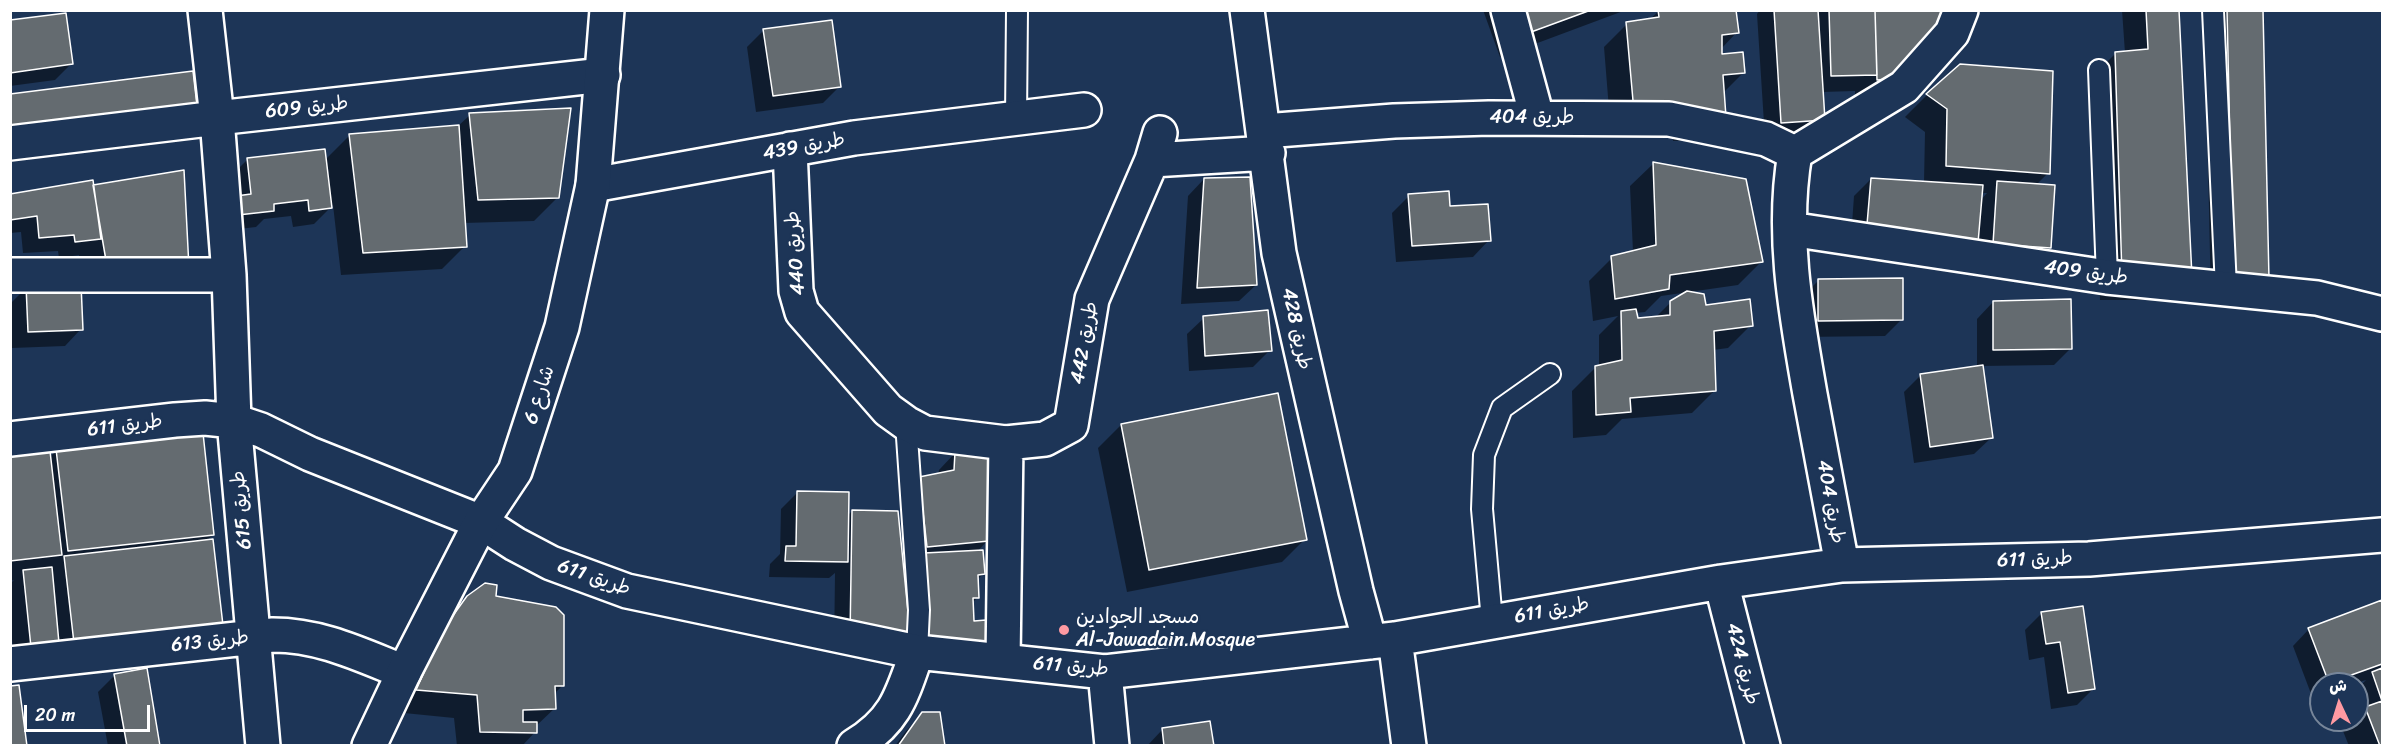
<!DOCTYPE html>
<meta charset="utf-8">
<style>
body{margin:0}
#map{position:relative;width:2393px;height:756px;overflow:hidden;background:#1d3557;font-family:Sriracha,"Playpen Sans Arabic",sans-serif}
canvas{display:block}
.frame{position:absolute;inset:0;border:12px solid #fff;pointer-events:none}
.north{position:absolute;left:2309px;top:672px;width:60px;height:60px;box-sizing:border-box;background:#1d3557;border:2px solid #77869a;border-radius:50%;rotate:356deg;font-size:16px;font-weight:700;line-height:24px;text-align:center;color:#fff}
.north::after{content:'';display:block;margin:auto;width:21px;height:27px;background:#ff9aa2;clip-path:polygon(50% 0,100% 100%,50% 72%,0 100%)}
.scale{position:absolute;left:24px;top:705px;width:126px;height:27px;box-sizing:border-box;border:3px solid #fff;border-top:0;padding-left:8px;font-size:18px;line-height:21px;white-space:nowrap;color:#fff;-webkit-text-stroke:4px #1d3557;paint-order:stroke}
</style>
<div id="map">
<canvas width="2393" height="756"></canvas>
<div class="frame"></div>
<div class="north">ش</div>
<div class="scale">20 m</div>
</div>
<script>
const c = document.querySelector('canvas').getContext('2d');
c.lineJoin = 'round';
function paint(path, color) {
  c.fillStyle = color;
  c.fill(path, 'evenodd');
}
function stroke(path, color, width, dash) {
  c.strokeStyle = color;
  c.lineWidth = width;
  c.lineCap = dash ? 'butt' : 'round';
  c.setLineDash(dash || []);
  c.stroke(path);
}
function label(font, color, halo, rows, align = 'center') {
  c.font = font + ' Sriracha,"Playpen Sans Arabic",sans-serif';
  c.lineWidth = 5;
  c.setLineDash([]);
  c.textBaseline = 'middle';
  c.strokeStyle = halo;
  c.fillStyle = color;
  for (const [text, x, y, turn = 0] of rows) {
    c.save();
    c.translate(x, y);
    c.rotate((+turn || 0) * Math.PI / 180);
    c.textAlign = isNaN(turn) ? turn : align;
    if (halo) c.strokeText(text, 0, 0);
    c.fillText(text, 0, 0);
    c.restore();
  }
}
paint(new Path2D(`
 M1483,10H1626L1500,57Z
 M1760,10H1940L1888,78L1855,102V91L1822,92L1824,119L1807,136L1765,139L1757,14Z
 M2122,10H2178L2190,277L2167,300H2100L2092,77L2115,54L2125,53Z
 M2219,10H2262L2211,302L2205,25Z
 M1659,11L1737,32L1721,49V56L1743,73L1723,93L1702,140L1673,141V132L1611,134L1604,47L1627,24L1649,20Z
 M10,22L71,64L55,80L10,86Z
 M764,30L839,87L823,103L756,112L747,47Z
 M1927,95L2048,173L2036,185L2050,247L2033,264L1850,252L1854,196L1871,179L1924,182L1925,132L1905,117ZM1980,193H1987L1980,201Z
 M470,115L557,198L534,221L464,223L465,246L442,269L341,275L333,205L314,224L293,227L291,216L264,219L256,227L221,231L231,176L248,159L325,160L350,135L457,127Z
 M1653,164L1761,262L1738,285L1661,296L1645,312L1635,313L1637,320L1655,318L1671,302L1705,307L1751,325L1728,348L1713,350L1715,390L1692,413L1622,419L1606,435L1573,438L1572,391L1595,368L1599,367V335L1618,316L1593,321L1589,281L1612,258L1633,252L1630,186Z
 M1204,179L1256,285L1239,301L1181,304L1188,196Z
 M92,187L164,290L85,294L79,255L59,258L58,251L23,253L21,232L10,233V195Z
 M1409,196L1489,240L1473,257L1396,262L1392,213Z
 M1819,280L1902,319L1885,336L1802,337V297Z
 M27,287L81,329L65,346L12,348L10,304Z
 M1993,302L2071,348L2054,365L1981,366L1991,438L1974,454L1914,463L1904,392L1921,375L1977,367V319Z
 M1204,318L1270,350L1253,367L1189,371L1187,334Z
 M1121,425L1305,539L1282,562L1127,592L1098,448Z
 M57,450L213,535L53,674L16,673L10,622V584L14,580L10,581V457L49,458Z
 M955,453L987,541L977,552L983,574L977,580L978,597L971,604L973,622L893,658L834,653L835,573L829,578L769,577L770,564L780,554L781,509L798,492L847,516L852,511L909,633H911L903,495L938,475L939,470Z
 M468,597H495L563,685L554,694L555,708L535,727V732L522,746H457L454,718L394,712L444,621Z
 M2382,602V746H2349L2343,731L2354,720H2357V689L2366,680L2354,684H2321V696L2313,699L2293,646L2309,629Z
 M2042,613L2094,688L2077,705L2051,709L2044,657L2029,660L2025,630Z
 M115,675L159,746H108L98,692Z
 M923,714L943,746H895L906,731Z
 M1162,730L1212,746H1147Z`), '#0007');
const building = new Path2D(`
 M1514,10H1591L1523,35Z
 M1658,10H1736L1739,33L1722,35V54L1743,52L1745,73L1723,75L1726,117L1634,112L1626,22L1659,17Z
 M1774,10H1818L1825,120L1781,123Z
 M1829,10H1875L1877,75L1831,76Z
 M1875,10H1942L1941,21L1889,79L1877,80Z
 M2146,10H2179L2192,277H2122L2115,52L2148,49Z
 M2227,10H2263L2269,279H2233Z
 M66,13L73,64L10,73V20Z
 M832,20L841,87L773,96L763,29Z
 M1960,64L2053,71L2050,174L1946,166L1947,109L1926,94Z
 M193,71L198,114L10,138V94Z
 M571,108L559,198L478,200L469,113Z
 M459,125L467,247L363,253L349,134Z
 M325,149L332,208L309,211L308,200L274,204V211L238,215L236,196L251,194L247,158Z
 M1653,162L1746,179L1763,262L1670,275L1669,289L1615,299L1611,256L1656,245Z
 M184,170L189,268L108,272L93,185Z
 M1250,177L1257,285L1197,288L1204,178Z
 M1871,178L1983,185L1978,243L1866,236Z
 M93,180L101,239L75,242L74,235L39,238L37,216L10,220V194Z
 M1997,181L2055,185L2051,248L1993,244Z
 M1449,191L1450,206L1488,204L1491,241L1412,246L1408,194Z
 M1903,278V320L1818,321V279Z
 M81,284L83,330L28,332L26,285Z
 M1687,291L1704,294L1706,305L1750,299L1753,326L1714,331L1716,391L1630,398L1631,412L1596,415L1595,366L1622,360L1621,311L1636,309L1638,318L1670,315V301Z
 M2071,299L2072,349L1993,350V301Z
 M1268,310L1272,351L1205,356L1203,316Z
 M1983,365L1993,438L1930,447L1920,374Z
 M1278,393L1307,540L1149,570L1121,424Z
 M203,433L214,535L68,551L56,449Z
 M50,451L62,555L10,561V456Z
 M991,451L989,541L927,547L919,477L954,470L955,452Z
 M797,491L849,492L848,562L785,561L786,546H796Z
 M852,510L898,511L911,642L850,637Z
 M213,539L224,634L75,652L64,556Z
 M983,550L985,574L978,575L979,598H973L974,621L986,620L988,644L929,648L924,553Z
 M52,567L60,654L32,657L23,570Z
 M485,583L497,585L496,596L556,607L564,615V686H555L556,709L523,710V722H537V733L480,732L477,695L416,690L444,628L467,596Z
 M2382,600V664L2329,683L2308,628Z
 M2083,606L2095,689L2068,693L2060,642L2046,644L2041,612Z
 M147,668L160,746H127L114,674Z
 M2382,668V746H2380L2365,707L2382,701L2372,672Z
 M19,685L27,746H10V686Z
 M922,712H940L945,746H898Z
 M1210,721L1214,746H1164L1162,728Z`);
paint(building, '#646b70');
stroke(building, '#fff', 1.5);
const service = new Path2D(`
 M2213,10L2226,288
 M2099,70L2107,277
 M1016,119L1017,10
 M906,423L919,610L917,652
 M1492,621L1482,509L1484,455L1502,408L1550,374`);
const minor = new Path2D(`
 M205,10L217,118L229,275L234,421L263,746
 M1247,10L1279,253L1356,591L1370,642
 M1508,10L1537,117
 M1264,131L1394,121L1489,118L1669,119L1766,139L1795,153L1904,87L1952,33L1961,10
 M10,143L217,118L603,75
 M790,149L796,291L802,312L888,410L906,423L925,433L1006,443L1045,439L1071,425L1092,299L1152,160L1160,133
 M1795,153C1781,234 1796,314 1810,394C1821,451 1831,508 1842,565
 M1152,160L1268,153
 M593,185L854,138L1084,110
 M1790,229L2107,277L2317,298L2382,314
 M10,275H229
 M10,439L175,420L205,418L234,421L261,430L310,454L481,522L515,544L551,563L627,591L917,652L1105,672L1395,639L1721,582L1842,565L2089,559L2382,535
 M1721,582L1763,746
 M1395,639L1409,746
 M1003,661L1006,443
 M10,664L273,635C321,635 361,655 404,672
 M1105,672L1112,746
 M854,746C896,721 902,695 917,652`);
const tertiary = new Path2D(`
 M369,746L404,672L481,522L515,471L562,327L593,185L607,10`);
stroke(service, '#fff', 24);
stroke(minor, '#fff', 38);
stroke(tertiary, '#fff', 38);
stroke(service, '#1d3557', 20);
stroke(minor, '#1d3557', 33);
stroke(tertiary, '#1d3557', 33);
for (const [x, y, r, color] of [
 [1064,630,6,"#ff9aa2"]
]) {
  const dot = new Path2D();
  dot.arc(x, y, r, 0, 2 * Math.PI);
  c.fillStyle = color;
  c.fill(dot);
  stroke(dot, '#1d3557', 2);
}
label('20px', '#fff', '#1d3557', [
 ["طريق 609",307,108,-6],
 ["طريق 404",1532,118],
 ["طريق 439",804,147,-10],
 ["طريق 440",796,253,-94],
 ["طريق 409",2086,273,8],
 ["طريق 428",1296,329,78],
 ["طريق 442",1085,343,-80],
 ["شارع 6",540,395,-72],
 ["طريق 611",125,426,-7],
 ["طريق 404",1830,502,80],
 ["طريق 615",242,510,-95],
 ["طريق 611",2035,560,-2],
 ["طريق 611",594,578,19],
 ["طريق 611",1552,611,-10],
 ["طريق 613",210,642,-6],
 ["طريق 424",1742,664,76],
 ["طريق 611",1071,667,5]
]);
label('20px', '#fff', '#1d3557', [
 ["مسجد الجوادين",1076,618],
 ["Al-Jawadain Mosque",1076,641]
], 'left');
</script>
